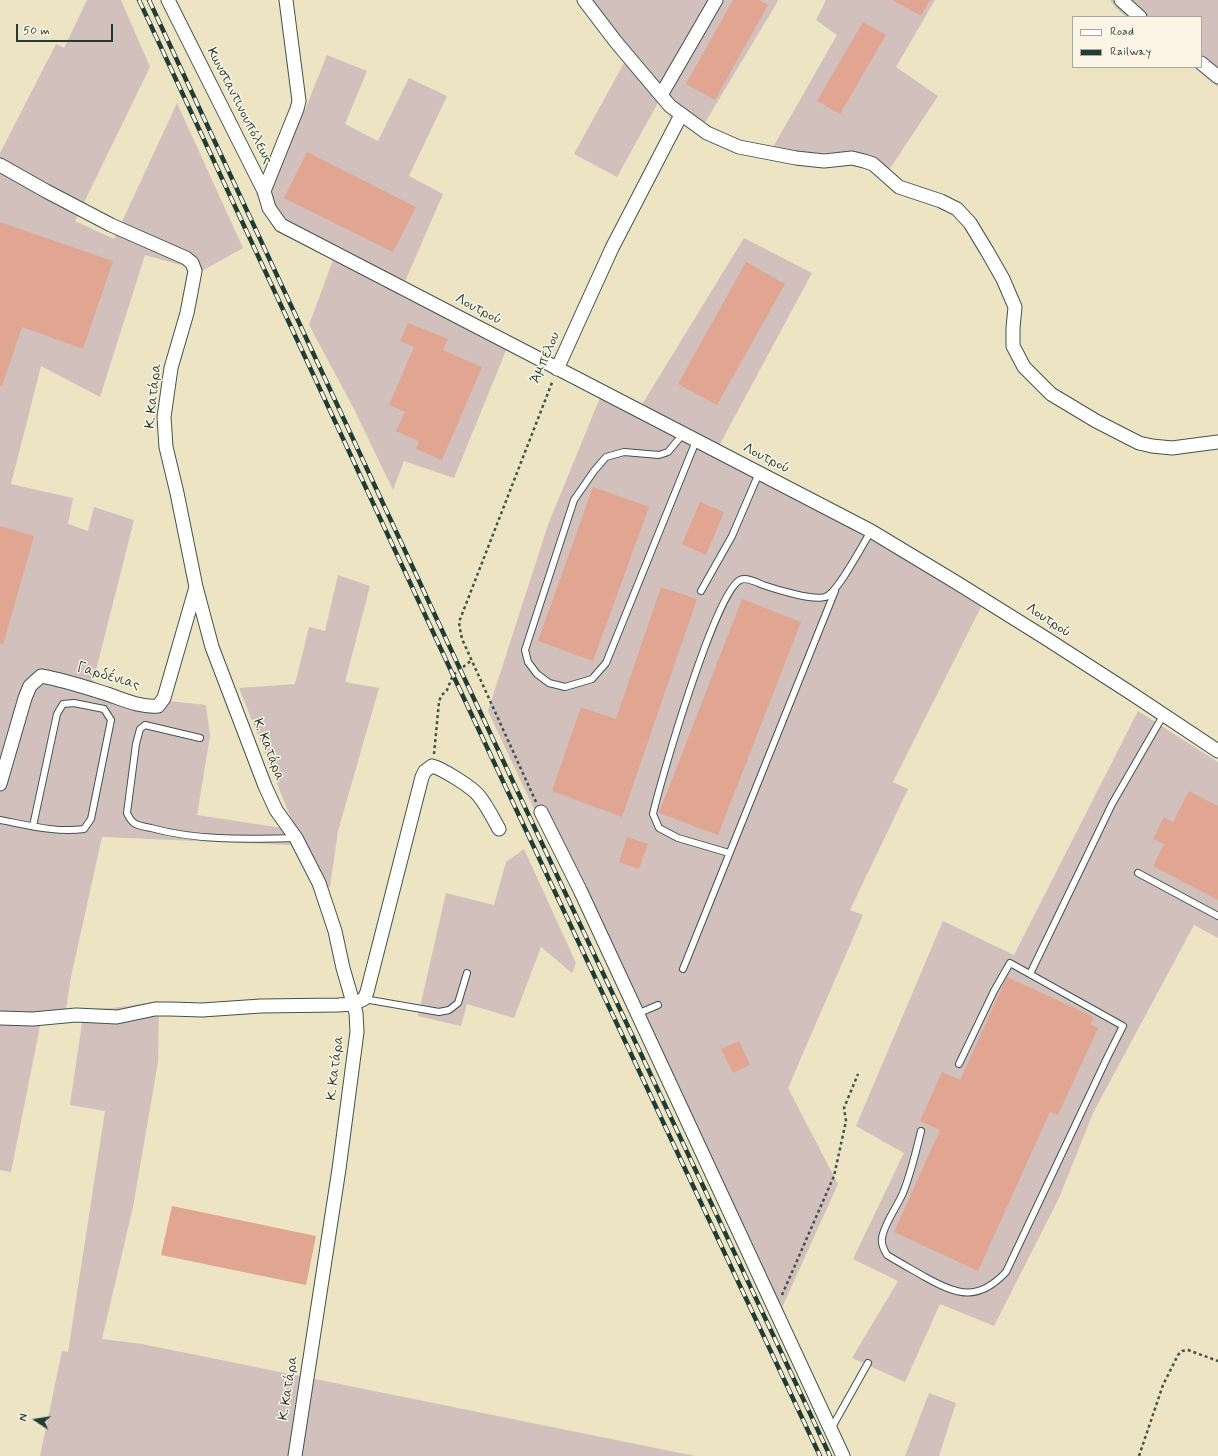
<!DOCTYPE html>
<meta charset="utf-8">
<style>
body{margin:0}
#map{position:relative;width:1218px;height:1456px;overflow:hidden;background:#ede4c4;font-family:Mynerve,sans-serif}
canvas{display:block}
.legend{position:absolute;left:1072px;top:16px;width:130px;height:52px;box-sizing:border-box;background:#fcf5e5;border:1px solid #a4ab9e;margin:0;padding:5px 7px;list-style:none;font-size:12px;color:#1f3d34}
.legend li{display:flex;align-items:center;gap:8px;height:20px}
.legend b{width:20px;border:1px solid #a4ab9e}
.north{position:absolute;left:16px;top:1400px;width:40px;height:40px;-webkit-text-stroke:3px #fcf5e5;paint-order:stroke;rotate:282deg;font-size:11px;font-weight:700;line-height:16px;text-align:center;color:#1f3d34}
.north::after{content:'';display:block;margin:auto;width:14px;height:18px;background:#1f3d34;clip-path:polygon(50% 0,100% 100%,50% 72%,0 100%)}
.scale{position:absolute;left:16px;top:24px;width:97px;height:18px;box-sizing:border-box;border:2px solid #1f3d34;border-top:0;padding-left:5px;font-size:12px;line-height:14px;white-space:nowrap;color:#1f3d34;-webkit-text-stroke:3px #fcf5e5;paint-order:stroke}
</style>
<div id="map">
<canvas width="1218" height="1456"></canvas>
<ul class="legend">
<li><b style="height:5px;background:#fff"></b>Road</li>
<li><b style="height:5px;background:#1f3d34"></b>Railway</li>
</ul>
<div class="north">N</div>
<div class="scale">50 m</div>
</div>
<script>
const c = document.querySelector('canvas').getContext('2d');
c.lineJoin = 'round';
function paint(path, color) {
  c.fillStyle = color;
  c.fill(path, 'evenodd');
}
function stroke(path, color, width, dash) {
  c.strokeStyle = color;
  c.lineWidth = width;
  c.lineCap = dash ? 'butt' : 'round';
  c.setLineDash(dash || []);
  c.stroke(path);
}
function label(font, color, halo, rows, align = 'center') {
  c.font = font + ' Mynerve,sans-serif';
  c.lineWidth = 3;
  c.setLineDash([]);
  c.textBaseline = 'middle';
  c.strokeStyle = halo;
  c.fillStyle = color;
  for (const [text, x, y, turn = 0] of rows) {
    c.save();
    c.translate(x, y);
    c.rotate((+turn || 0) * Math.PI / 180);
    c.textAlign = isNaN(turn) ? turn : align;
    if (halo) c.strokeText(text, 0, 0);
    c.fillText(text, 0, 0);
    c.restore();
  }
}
paint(new Path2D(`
 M87,0H121L150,67L75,221L114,239L177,103L243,248L202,271L145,255L100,397L41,366L11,484L73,498L68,524L88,531L94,507L134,520L92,686L130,697L206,705L210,736L197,815L282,828L292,821L239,688L295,684L309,627L325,631L338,575L370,586L345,682L379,688L338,831L330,887L314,889L291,845L102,837L71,977L66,1009L43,1011L11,1172L0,1170V153L56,44L64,48Z
 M579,0H777L778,1L698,134L659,101L617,177L574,154L624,63Z
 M826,0H935L896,67L938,96L889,170L850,152L811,153L772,149L837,35L816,20Z
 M1110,0H1218V87L1194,67H1201V17H1126L1116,8Z
 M327,55L367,71L345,124L378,141L409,78L447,96L409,176L443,194L399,295L507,348L454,478L404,461L393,490L354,409L309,325L333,260L275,231L256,194L287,120L305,110Z
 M744,238L812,273L713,457L880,543L981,607L893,782L908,789L850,910L863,915L788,1088L838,1184L775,1323L488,711L549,522L600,398L635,416Z
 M1138,711L1218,762V938L1194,925L1093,1113L1059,1198L994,1326L940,1304L905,1382L852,1358L898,1281L853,1259L904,1153L856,1126L943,921L1014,955Z
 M524,849L576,963L572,973L541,947L514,1018L467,1004L461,1026L418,1016L446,893L494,905L506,862Z
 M159,1001L158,1062L133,1207L102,1339L142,1344L695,1456H40L62,1351L68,1352L105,1111L70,1105L84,1009L113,1008Z
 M929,1393L956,1403L939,1456H905Z`), '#d1c0bc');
paint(new Path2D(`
 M733,0H759L768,5L715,100L686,84Z
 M892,0H930L921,16Z
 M863,22L886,35L840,114L817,101Z
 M307,152L416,207L393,252L284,198Z
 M0,222L113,261L83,349L22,327L2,386H0Z
 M746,262L785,284L717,405L678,384Z
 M408,323L448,339L443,350L482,367L442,460L416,449L419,441L396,431L405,412L389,405L414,347L400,341Z
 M593,487L649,507L593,661L538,641Z
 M700,502L724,512L706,555L682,544Z
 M0,526L34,536L3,645L0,644Z
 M661,587L697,599L622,817L552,791L581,707L616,719Z
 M742,599L801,622L718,835L659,813Z
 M1189,791L1218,806V900L1153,866L1164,844L1153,839L1164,817L1173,822Z
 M627,837L648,844L639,869L619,862Z
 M1007,977L1094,1017L1090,1024L1098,1028L1058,1115L1050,1112L978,1271L894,1232L940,1130L920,1121L942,1072L960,1080Z
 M739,1041L750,1065L733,1073L721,1049Z
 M172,1206L316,1236L306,1285L161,1255Z`), '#e1a692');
const service = new Path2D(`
 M683,434L668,452L659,455L624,452L606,457L594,471L574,500L525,650L528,662L537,674L549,683L565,687L592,679L606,663L696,441
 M701,591L732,536L759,473
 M200,738L145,725L140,729L136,744L127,813C129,817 130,820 134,823C138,826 146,827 151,828C198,841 248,839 296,838
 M0,820C27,825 57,833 84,829L91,819L111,720L104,709L74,703L63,704L57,714L33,826
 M729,853L678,838L659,828L653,814C661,779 715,593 740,580C746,577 756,582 763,585C775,589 813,601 825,597C837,594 863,544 871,531
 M1138,873L1218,916
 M683,969L835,591
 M1030,974L1112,804L1164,714
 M364,999L439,1012L449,1010L458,1003L467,973
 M637,1014L658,1005
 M921,1131C916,1152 911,1173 903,1193C897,1207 884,1224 882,1238C881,1244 884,1250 887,1255C900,1263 913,1270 925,1277C957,1295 978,1302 1006,1272L1107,1058L1123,1026L1010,963L994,991L959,1064
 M831,1429L868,1363`);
const minor = new Path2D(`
 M168,0L264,191L269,208L281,225L871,531C989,601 1104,674 1218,751
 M584,0L616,42L670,106L707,133L739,147L796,158L824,161L852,158L864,161L873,164L899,187L941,201L957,209L970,223L987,251L1003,279L1015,307L1013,328V346L1024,367L1051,394L1096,421L1139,443L1152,446L1172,448L1218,442
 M1121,0L1140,17
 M1201,63L1218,77
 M661,95L716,0
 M0,165L46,191L111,225L186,258L192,263L195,271L187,313L171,368L164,417L166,447L177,493L196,587L212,647L265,786L276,810L296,838L319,883L335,931L343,968L356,1013L357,1032L339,1169L295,1456
 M264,191L297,109L299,101L286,0
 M557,369L612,248L681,115
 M0,784L25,698L30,686L41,676C64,680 85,687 107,694C122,699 141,708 158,706L164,698L196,587
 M541,812L580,890L843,1456
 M0,1018L33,1019L76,1015L117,1017L155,1009H170L202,1010L261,1006L338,1005L353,1004L364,999L367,992L422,777L425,771L432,766C443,769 472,787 479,796C487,806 493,818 499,829`);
stroke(service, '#3e564a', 8);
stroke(minor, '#3e564a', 15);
stroke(new Path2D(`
 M434,754L439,702L441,696L447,690L453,675L472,660
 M536,802L462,639L460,629L459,622L553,380
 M782,1295L834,1176L846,1121L844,1108L858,1074
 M1139,1456L1163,1385L1178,1355L1182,1351L1188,1350L1218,1361`), '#3e564a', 2.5, [3, 3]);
stroke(service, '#fff', 6);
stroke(minor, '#fff', 13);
const rail = new Path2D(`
 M139,0L453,675L820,1456
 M149,0L460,669L830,1456`);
stroke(rail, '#1f3d34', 4.5);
stroke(rail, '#fcf5e5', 3, [9]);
label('14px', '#1f3d34', '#fcf5e5', [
 ["Κωνσταντινουπόλεως",239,106,63],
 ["Λουτρού",478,310,28],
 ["Άμπελου",546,358,-67],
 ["Κ. Κατάρα",154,396,-84],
 ["Λουτρού",766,459,27],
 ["Λουτρού",1048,621,33],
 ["Γαρδένιας",108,677,17],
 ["Κ. Κατάρα",268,750,69],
 ["Κ. Κατάρα",336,1068,-83],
 ["Κ. Κατάρα",289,1388,-81]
]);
</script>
